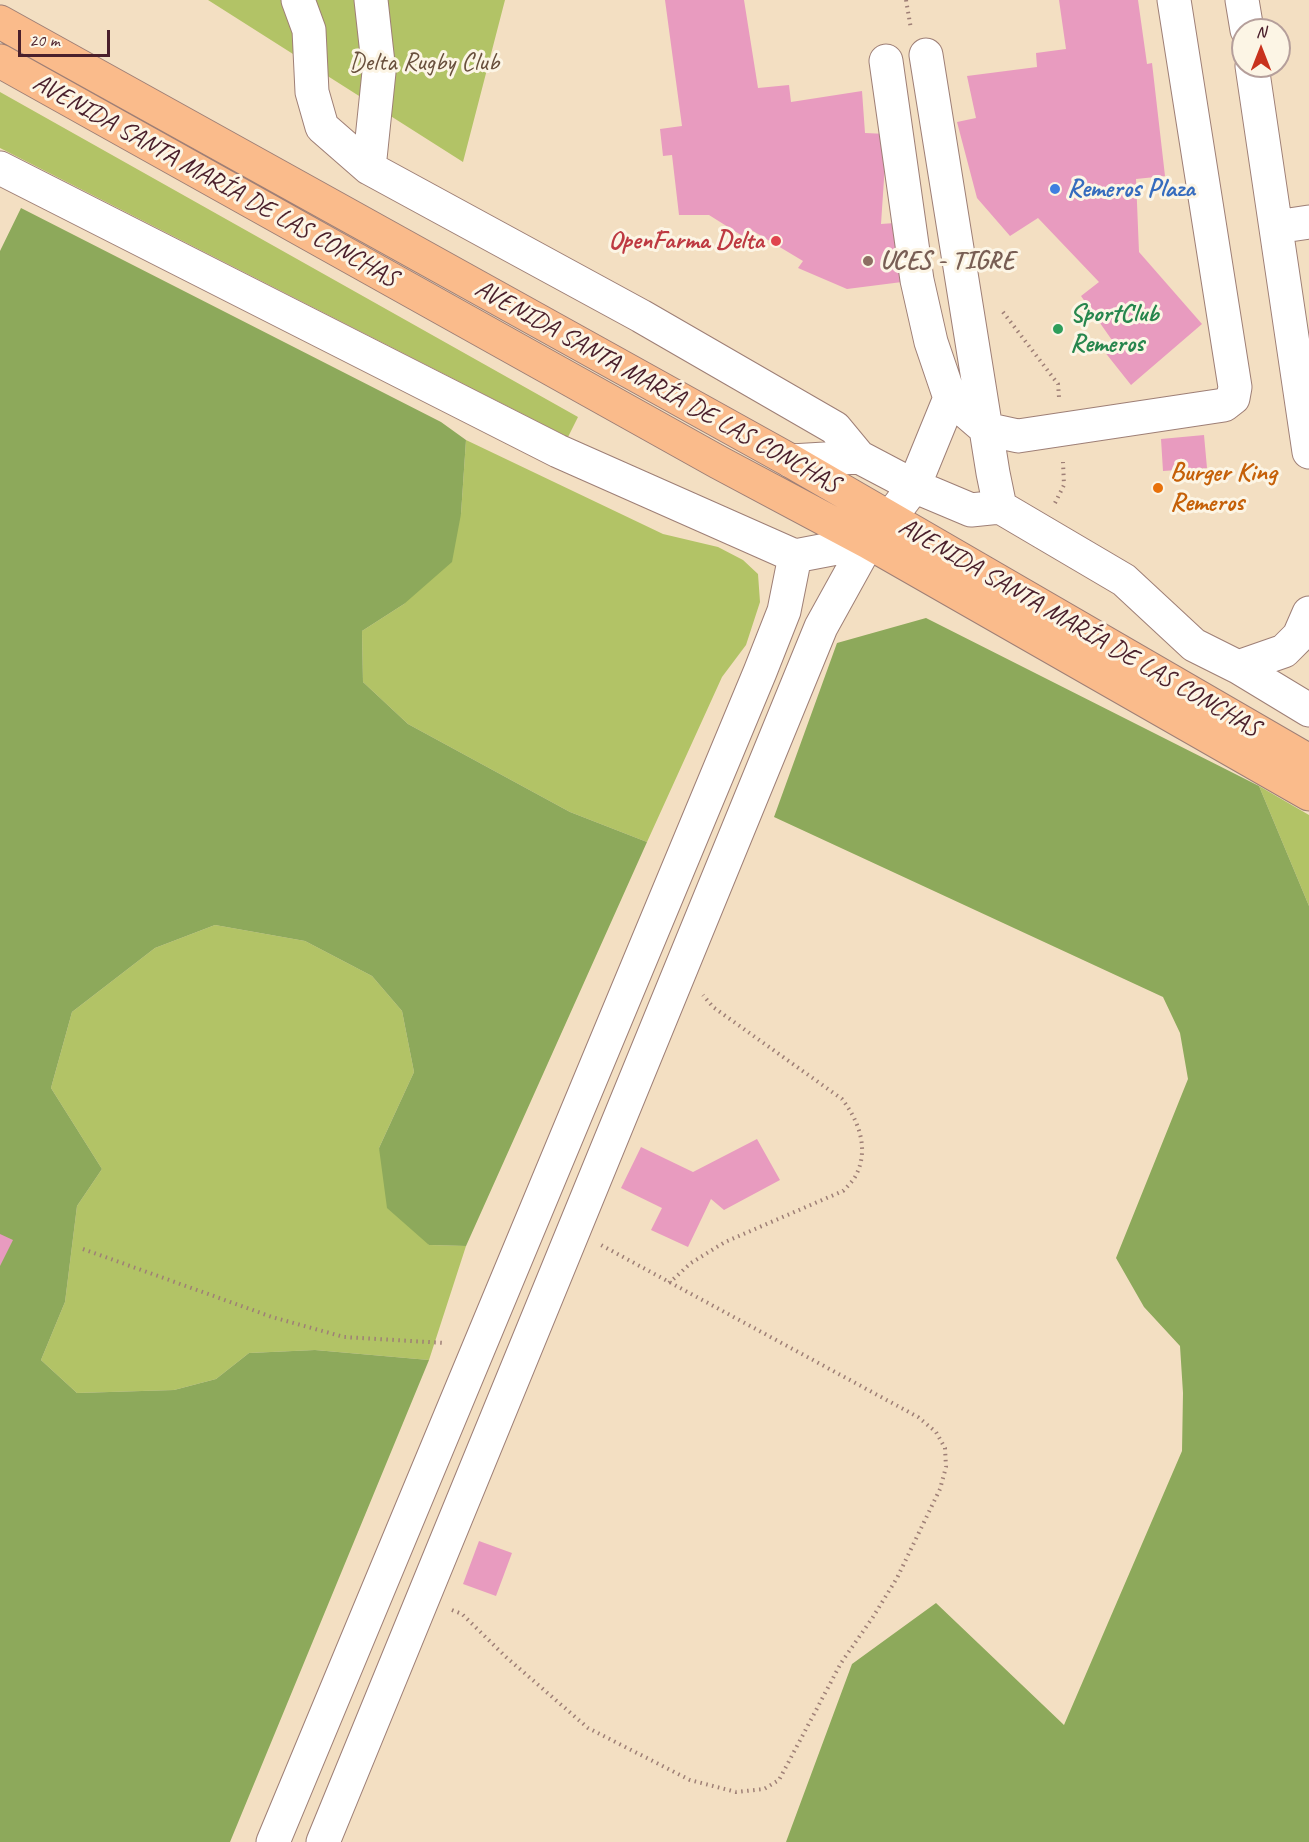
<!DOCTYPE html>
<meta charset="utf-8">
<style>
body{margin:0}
#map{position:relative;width:1309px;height:1842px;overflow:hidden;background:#f3dfc2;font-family:Caveat,sans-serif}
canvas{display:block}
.north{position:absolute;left:1231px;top:18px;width:60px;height:60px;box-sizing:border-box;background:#fcf5e5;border:2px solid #b59f9b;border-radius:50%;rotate:0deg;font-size:16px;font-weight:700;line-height:24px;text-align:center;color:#4a1f2b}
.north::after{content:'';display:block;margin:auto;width:21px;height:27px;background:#c8321e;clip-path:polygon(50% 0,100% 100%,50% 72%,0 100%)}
.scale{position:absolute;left:18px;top:30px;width:92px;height:27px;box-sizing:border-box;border:3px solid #4a1f2b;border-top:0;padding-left:8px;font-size:18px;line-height:21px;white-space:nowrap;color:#4a1f2b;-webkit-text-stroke:4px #fcf5e5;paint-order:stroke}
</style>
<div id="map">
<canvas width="1309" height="1842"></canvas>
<div class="north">N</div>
<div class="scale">20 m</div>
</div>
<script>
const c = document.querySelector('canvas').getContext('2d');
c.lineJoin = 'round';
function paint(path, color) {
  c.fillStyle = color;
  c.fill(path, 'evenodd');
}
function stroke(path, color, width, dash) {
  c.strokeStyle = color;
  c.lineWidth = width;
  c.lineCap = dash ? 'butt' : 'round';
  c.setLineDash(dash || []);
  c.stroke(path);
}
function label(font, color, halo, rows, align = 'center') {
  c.font = font + ' Caveat,sans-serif';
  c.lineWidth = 6;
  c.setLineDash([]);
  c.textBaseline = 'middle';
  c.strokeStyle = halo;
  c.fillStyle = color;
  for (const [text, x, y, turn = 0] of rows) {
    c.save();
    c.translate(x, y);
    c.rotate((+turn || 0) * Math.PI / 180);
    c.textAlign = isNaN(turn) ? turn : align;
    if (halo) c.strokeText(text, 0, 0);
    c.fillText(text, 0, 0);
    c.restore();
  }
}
paint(new Path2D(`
 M208,0H505L463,162Z
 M0,92L578,417L568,437L0,148Z
 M466,440L663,534L718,547L743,560L758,574L760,602L746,645L722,677L647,842L570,812L408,724L363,682L362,631L404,604L461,514Z
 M1259,786L1309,815V906Z
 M215,925L305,941L372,976L402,1011L414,1072L379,1148L429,1245L466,1246L429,1360L315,1350L249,1353L216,1379L174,1390L77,1393L41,1360L65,1302L77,1206L102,1169L51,1088L72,1012L155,948Z`), '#b2c366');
paint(new Path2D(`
 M21,208L441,422L466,440L461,514L452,562L404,604L362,631L363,682L408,724L570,812L647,842L466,1246L429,1245L387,1208L379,1148L414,1072L402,1011L372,976L305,941L215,925L155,948L72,1012L51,1088L102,1169L77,1206L65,1302L41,1360L77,1393L174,1390L216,1379L249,1353L315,1350L429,1360L230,1842H0V251Z
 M926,618L1259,786L1309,906V1842H786L852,1664L936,1603L1064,1725L1182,1451L1183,1393L1180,1346L1144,1307L1116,1258L1188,1079L1180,1033L1163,997L774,817L837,643Z`), '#8da95b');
paint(new Path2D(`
 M665,0H744L758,88L789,85L791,102L862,91L865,133L887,134L881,224L895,223L902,282L847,289L798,268L803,261L748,228L744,237L709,215H679L672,155L663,156L660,129L682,126Z
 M1059,0H1138L1147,64L1152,63L1165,176L1136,179L1139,252L1202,324L1131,385L1104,351L1114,343L1081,296L1099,282L1038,218L1010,236L977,198L957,122L976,118L967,76L1037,67L1036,53L1066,49Z
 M1204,435L1207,468L1163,471L1161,439Z
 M757,1139L780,1180L724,1210L711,1199L688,1247L651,1230L662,1208L621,1188L641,1147L693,1172Z
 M0,1234L13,1240L0,1266Z
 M479,1541L512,1553L496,1596L463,1584Z`), '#e89bbf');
const minor = new Path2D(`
 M298,0L309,30L312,92L322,127L369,168L641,316L835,428L859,457L914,486L971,510L1000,507L1124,580L1194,645L1238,667L1309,710
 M1242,0L1247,30
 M926,55L993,473L1000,507
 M886,61L917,280L931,342L950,398L986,429L1018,436L1224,405L1233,398L1235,387L1174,0
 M1252,66L1309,452
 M0,168L558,451L795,556L868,542
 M369,168L379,72L371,0
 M1276,227L1309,222
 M791,461L859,457
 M1238,667L1284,651L1299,636L1309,613
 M273,1842L760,672L784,611L795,556
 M323,1842L821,627L868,542L890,518L914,486L950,398`);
const major = new Path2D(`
 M0,22L791,461L1309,761
 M0,61L718,462L868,542L1309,794`);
stroke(minor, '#9e7f76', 35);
stroke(major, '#9e7f76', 35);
stroke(new Path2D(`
 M906,0L911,29
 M1003,312L1058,384L1059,397
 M1055,503L1064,485L1063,462
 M83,1249L272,1317L344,1337L445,1343
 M669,1283L691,1263L725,1242L843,1191C847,1187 852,1182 855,1177C870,1150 859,1121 842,1099L713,1007L703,995
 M452,1610L462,1614L506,1657L588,1728L690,1780L736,1792L764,1789L779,1780L841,1663L873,1617L897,1578L940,1489L946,1467L945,1448L936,1432L918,1417L601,1245`), '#9e7f76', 4, [1.5, 4.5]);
stroke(minor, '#fff', 33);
stroke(major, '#fabb8b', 33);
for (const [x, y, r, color] of [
 [1055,189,6,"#3f7fe0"],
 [776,241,6,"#e0444e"],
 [868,261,6,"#8d6e63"],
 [1058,329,6,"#2e9e5b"],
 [1158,488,6,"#e8710a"]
]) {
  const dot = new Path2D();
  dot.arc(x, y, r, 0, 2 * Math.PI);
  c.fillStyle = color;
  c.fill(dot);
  stroke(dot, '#fcf5e5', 2);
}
label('26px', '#69503d', '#fcf5e5', [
 ["Delta Rugby Club",424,63]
]);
label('26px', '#4a1f2b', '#fcf5e5', [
 ["AVENIDA SANTA MARÍA DE LAS CONCHAS",215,181,29],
 ["AVENIDA SANTA MARÍA DE LAS CONCHAS",657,387,29],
 ["AVENIDA SANTA MARÍA DE LAS CONCHAS",1079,628,30]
]);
label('bold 26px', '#366cbe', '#fcf5e5', [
 ["Remeros Plaza",1067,189]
], 'left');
label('bold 26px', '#be3a42', '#fcf5e5', [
 ["OpenFarma Delta",764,241]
], 'right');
label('bold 26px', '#785e54', '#fcf5e5', [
 ["UCES - TIGRE",880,261]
], 'left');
label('bold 26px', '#27864d', '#fcf5e5', [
 ["SportClub",1070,314],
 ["Remeros",1070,344]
], 'left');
label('bold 26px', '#c56008', '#fcf5e5', [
 ["Burger King",1170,473],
 ["Remeros",1170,503]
], 'left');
</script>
